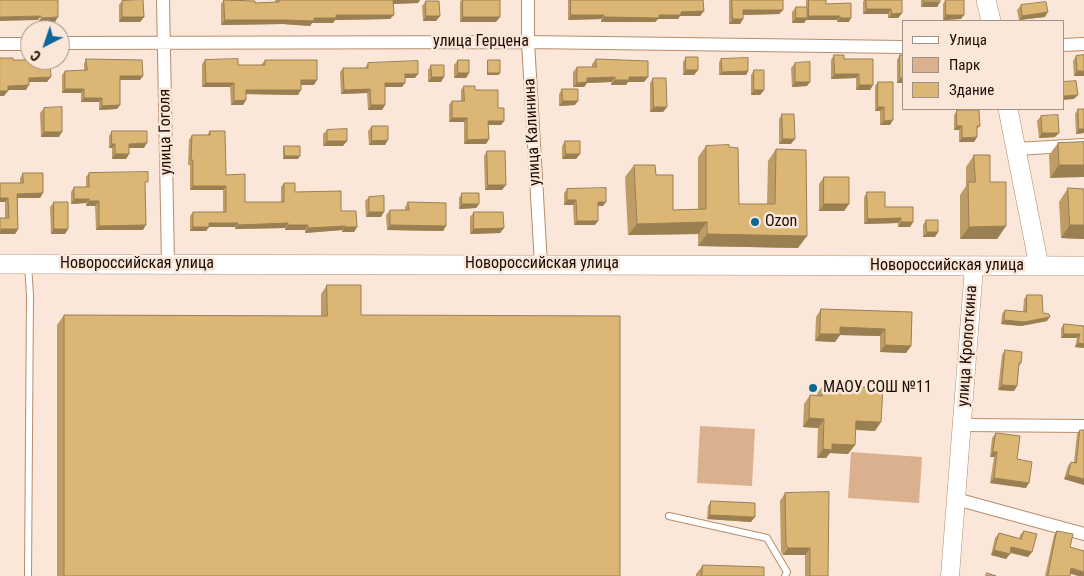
<!DOCTYPE html>
<meta charset="utf-8">
<style>
body{margin:0}
#map{position:relative;width:1084px;height:576px;overflow:hidden;background:#fae7d9;font-family:"Roboto Condensed",sans-serif}
canvas{display:block}
.legend{position:absolute;left:902px;top:20px;width:162px;height:90px;box-sizing:border-box;background:#fae7d9;border:1px solid #a19083;margin:0;padding:6px 9px;list-style:none;font-size:15px;color:#1c0d02}
.legend li{display:flex;align-items:center;gap:10px;height:25px}
.legend b{width:25px;border:1px solid #a19083}
.north{position:absolute;left:20px;top:20px;width:50px;height:50px;box-sizing:border-box;background:#fae7d9;border:1px solid #a19083;border-radius:50%;rotate:221deg;font-size:14px;font-weight:700;line-height:20px;text-align:center;color:#1c0d02}
.north::after{content:'';display:block;margin:auto;width:18px;height:22px;background:#0c6696;clip-path:polygon(50% 0,100% 100%,50% 72%,0 100%)}
</style>
<div id="map">
<canvas width="1084" height="576"></canvas>
<ul class="legend">
<li><b style="height:6px;background:#fff"></b>Улица</li>
<li><b style="height:14px;background:#dbb08e"></b>Парк</li>
<li><b style="height:14px;background:#dcb675"></b>Здание</li>
</ul>
<div class="north">С</div>
</div>
<script>
const c = document.querySelector('canvas').getContext('2d');
c.lineJoin = 'round';
function paint(path, color) {
  c.fillStyle = color;
  c.fill(path, 'evenodd');
}
function stroke(path, color, width, dash) {
  c.strokeStyle = color;
  c.lineWidth = width;
  c.lineCap = dash ? 'butt' : 'round';
  c.setLineDash(dash || []);
  c.stroke(path);
}
function label(font, color, halo, rows, align = 'center') {
  c.font = font + ' "Roboto Condensed",sans-serif';
  c.lineWidth = 5;
  c.setLineDash([]);
  c.textBaseline = 'middle';
  c.strokeStyle = halo;
  c.fillStyle = color;
  for (const [text, x, y, turn = 0] of rows) {
    c.save();
    c.translate(x, y);
    c.rotate((+turn || 0) * Math.PI / 180);
    c.textAlign = isNaN(turn) ? turn : align;
    if (halo) c.strokeText(text, 0, 0);
    c.fillText(text, 0, 0);
    c.restore();
  }
}
paint(new Path2D(`
 M700,426L755,429L752,486L697,483Z
 M851,452L922,457L919,503L848,498Z`), '#dbb08e');
const service = new Path2D(`
 M669,516L767,538L787,572L785,576
 M28,576L30,295L28,265`);
const minor = new Path2D(`
 M163,0L168,263
 M528,0V42L541,264
 M60,43L528,42L903,47
 M0,44H30
 M1063,45L1084,44
 M1016,149L1084,145
 M962,425L1084,426
 M956,499L1084,534`);
const secondary = new Path2D(`
 M950,576L974,267`);
const primary = new Path2D(`
 M986,0L991,21
 M1008,109L1039,266
 M0,264L1084,266`);
stroke(service, '#b78d6b', 8);
stroke(minor, '#b78d6b', 14);
stroke(secondary, '#b78d6b', 19);
stroke(primary, '#b78d6b', 20);
stroke(service, '#fff', 6);
stroke(minor, '#fff', 12);
stroke(secondary, '#fff', 18);
stroke(primary, '#fff', 19);
paint(new Path2D(`
 M224,0H243L255,3L275,2V0H420L418,3L394,4L390,19L335,20L333,23H312L310,26L283,24L221,25V4Z
 M461,0H500L496,22H460V2Z
 M568,0H703L704,11L700,16H680L678,19H658L655,22H601V19L568,20Z
 M729,0H732L783,10L779,14L743,15V19L740,24H729Z
 M806,0H826V4L849,22H837V20H806L804,23H792V12L796,7H806Z
 M864,0H902V13L898,18H888V14H863V2Z
 M921,0H940V2L937,7H921Z
 M945,0H964L961,19L943,20V4Z
 M122,1L144,17L140,22H119V5Z
 M426,1L440,16L436,21H423L422,6Z
 M1021,5L1045,17L1019,20L1017,10Z
 M834,55L873,85L870,90H856V78L831,79V60Z
 M900,55L903,83H897V60Z
 M1084,55V76H1074L1073,61L1076,56Z
 M686,57L698,70L694,75H683V62Z
 M86,59L140,80H120V105L117,109L99,110V102H81V93H62V75L65,71H84V64Z
 M596,59L644,82H628L626,85H611V82L587,83L584,87H573V72L577,67H592V64Z
 M721,59L748,71L746,75H719V62Z
 M205,60L238,65H261L265,60L314,85H301L298,95L246,94V100L243,105H231L230,87H202V64Z
 M458,60L469,73L466,78H454V65Z
 M488,60L500,73L498,75H487V62Z
 M368,63L415,78H405V83L402,87H385V105L382,110H368L367,93L341,94L340,72L343,68H365Z
 M795,63L807,86L792,87L791,68Z
 M431,65L441,82H428V70Z
 M754,70L764,90L760,95H751V75Z
 M653,78L667,107L663,112H650V83Z
 M878,82L890,125H880V111H875V86Z
 M464,86L475,90L498,108L504,121L501,125H488L489,139L486,144H464V122H449V105L452,101H461V90Z
 M562,89L575,105L559,106V94Z
 M44,108L59,137H41L40,113Z
 M1078,109L1084,133L1076,134L1075,114Z
 M957,110L980,126L977,129V137L974,142H959V130H954V115Z
 M782,114L791,144H779V119Z
 M1041,116L1055,137L1039,138L1037,121Z
 M372,126L385,145H369L368,131Z
 M327,130L343,146H323V134Z
 M112,131L144,148H129V154L126,159H112V148H109V136Z
 M210,131L226,175L245,202H281V187L284,183L295,192L341,211L357,227L354,232H342V230L305,233V230H285V228L235,229V227H209L206,231H190V216L193,212H223V190H190V165H188L189,140L192,135H207Z
 M565,141L576,159H562V146Z
 M1084,142L1050,178L1049,155L1058,143Z
 M284,146L298,159H283V149Z
 M706,146L739,204H767L768,161L776,149L798,248L698,246V234L628,235L625,177L634,165L656,175L673,210L698,209V157Z
 M487,151L502,190H485L484,156Z
 M974,155L1006,226L997,239H960V195L966,186V167Z
 M23,173L43,193L40,198H18V229L15,234L5,218V202H0V183H20V178Z
 M89,173L145,186L143,230H96L95,206H86V203L71,204V192L74,187H86V177Z
 M824,177L849,204L844,211H819V184Z
 M1068,188L1084,189V239L1061,238L1059,202Z
 M567,189L603,206H598L595,225H574L573,205H564V193Z
 M867,192L885,207L913,222L910,227H898V223L864,224V197Z
 M462,193L479,204L476,208L459,209V198Z
 M369,197L381,217H366L365,201Z
 M54,202L68,229L65,234H51L50,207Z
 M408,202L446,226L443,231L387,230L386,215L390,210H405V207Z
 M474,212L504,228L500,233L470,234V217Z
 M926,220L938,232L935,237H923V225Z
 M327,285L361,315L620,576H57V325L64,315L321,316V294Z
 M1027,295L1043,313L1047,321L1021,326L1001,324L1002,314L1005,310L1023,312L1024,299Z
 M821,309L912,312L911,346L906,353L880,352V336L840,335L835,342L815,341L816,317Z
 M1064,324L1084,326V348L1075,347L1077,338H1061V328Z
 M1005,350L1021,363L1019,366L1017,386L1014,391L998,390L1002,355Z
 M823,385L875,431L855,430V445L848,454L830,453L826,458H817L818,428L803,427L804,404L810,395H817V394Z
 M1080,430H1084V485L1064,479L1068,466L1071,462H1074L1077,434Z
 M996,433L1026,488L990,483L994,457H990L992,438Z
 M785,493L828,576H805V555H783L781,552L780,501Z
 M711,501L751,522L707,519L708,506Z
 M1024,531L1032,552L1028,557L1010,553L1006,559L991,555L995,538L999,533L1019,539L1020,535Z
 M1057,531L1070,547V576H1045L1054,535Z
 M703,565L764,576H696V574Z`), '#bd9d65');
paint(new Path2D(`
 M393,0H420L418,3L390,4Z
 M924,2H940L937,7H921Z
 M867,9H891L888,14H863Z
 M743,10H783L779,14L740,15Z
 M704,11L700,16H680L678,19H658L655,22H601L604,17L659,15L681,12Z
 M1048,12L1045,17L1019,20L1022,16Z
 M902,13L898,18H888L892,14Z
 M336,15H394L390,19L335,20L333,23H312L310,26L283,24L221,25L225,20H287L314,18Z
 M571,15H604L601,19L568,20Z
 M946,15H964L961,19L943,20Z
 M41,16L38,20L0,21V17Z
 M426,16H440L436,21H423Z
 M809,16H840L837,20H806L804,23H792L796,18H807Z
 M58,17L55,22H38L41,18Z
 M122,17H144L140,22H119Z
 M463,17H500L496,22H460Z
 M840,18H851L849,22H837Z
 M733,19H743L740,24H729Z
 M686,70H698L694,75H683Z
 M748,71L746,75H719L722,72Z
 M1077,71H1084V76H1074Z
 M458,73H469L466,78H454Z
 M488,73H500L498,75H487Z
 M405,74H418L415,78H402Z
 M835,74H859L856,78L831,79Z
 M120,76H143L140,80H117Z
 M51,77L47,82H26L29,78Z
 M432,77H444L441,82H428Z
 M615,77L611,82L587,83L584,87H573L577,83L587,78Z
 M629,77H648L644,82H628L626,85H611L615,80Z
 M900,78H903V83H897Z
 M301,80H317L314,85H298Z
 M795,82H810L807,86L792,87Z
 M206,83H234L230,87H202Z
 M385,83H405L402,87H382Z
 M29,85L26,90H4L8,86Z
 M859,85H873L870,90H856Z
 M65,89H84L81,93H62Z
 M370,89L367,93L341,94L344,90Z
 M246,90H301L298,95L243,94Z
 M754,90H764L760,95H751Z
 M0,91H8L4,96H0Z
 M1078,95L1074,99L1063,100V96Z
 M84,98H102L99,102H81Z
 M246,100L243,105H231L234,101Z
 M563,101H578L575,105L559,106Z
 M120,105L117,109L99,110L102,106Z
 M371,105H385L382,110H368Z
 M654,107H667L663,112H650Z
 M878,107H884L880,111H875Z
 M452,118H467L464,122H449Z
 M893,120L890,125H880L884,121Z
 M488,121H504L501,125H485Z
 M957,126H962L959,130H954Z
 M1079,129H1084V133L1076,134Z
 M44,132H62L59,137H41Z
 M1042,133H1059L1055,137L1039,138Z
 M977,137L974,142H959L962,138Z
 M489,139L486,144H464L467,140Z
 M783,139H795L791,144H779Z
 M388,140L385,145H369L372,141Z
 M327,141H347L343,146H323Z
 M147,143L144,148H126L129,144Z
 M112,144H115L112,148H109Z
 M115,154H129L126,159H112Z
 M566,154H580L576,159H562Z
 M285,156H300L298,159H283Z
 M1059,165H1084V177L1050,178Z
 M488,185H506L502,190H485Z
 M193,186H226L223,190H190Z
 M43,193L40,198H14L17,194Z
 M0,198H8L5,202H0Z
 M74,199H89L86,203L71,204Z
 M567,200H576L573,205H564Z
 M89,201H99L95,206H86Z
 M598,202H606L603,206H594Z
 M462,204H479L476,208L459,209Z
 M824,204H849L844,211H819Z
 M369,212H384L381,217H366Z
 M901,218L898,223L864,224L868,219Z
 M577,221H598L595,225H574Z
 M707,222L698,234L628,235L637,224Z
 M901,222H913L910,227H898Z
 M209,223H238L235,227H209L206,231H190L193,227Z
 M288,223L285,228L235,229L238,225Z
 M146,225L143,230H96L99,226Z
 M288,225H308L305,230H285Z
 M390,225L446,226L443,231L387,230Z
 M1070,225H1084V239L1061,238Z
 M345,226L342,230L305,233L308,228Z
 M1006,226L997,239H960L969,227Z
 M345,227H357L354,232H342Z
 M504,228L500,233L470,234L474,229Z
 M1,229H18L15,234H0V230Z
 M54,229H68L65,234H51Z
 M927,232H938L935,237H923Z
 M707,234L807,236L798,248L698,246Z
 M1050,317L1047,321L1021,326L1001,324L1004,320Z
 M840,327L885,329L880,336L840,335L835,342L815,341L820,334Z
 M1064,334H1080L1077,338H1061Z
 M1078,343L1084,344V348L1075,347Z
 M885,345L911,346L906,353L880,352Z
 M1002,385L1017,386L1014,391L998,390Z
 M809,418L824,419L818,428L803,427Z
 M856,421L881,422L875,431L850,429Z
 M832,444L855,445L848,454L830,453L826,458H817L823,449Z
 M993,452H997L994,457H990Z
 M1068,475L1084,479V485L1064,479Z
 M994,478L1029,483L1026,488L990,483Z
 M710,515L755,517L751,522L707,519Z
 M1011,547L1032,552L1028,557L1008,552Z
 M788,548H810L805,555H783Z
 M994,550L1010,554L1006,559L991,555Z
 M1071,568L1084,572V576H1078L1068,573Z`), '#9a7f52');
const building = new Path2D(`
 M0,0H58V17L41,18V16L0,17Z
 M143,0L144,17H122V1Z
 M224,0L255,1V3L279,2V0H393L394,15H336V18H314V21L287,20H225Z
 M463,0H500V17H463Z
 M571,0H703L704,11L681,12V15H659V18L604,17V15H571Z
 M732,0H783V10H743V19H733Z
 M809,0H826V4L851,3V18H840V16H809Z
 M866,0H902V13L892,14L891,9H867Z
 M924,0H940V2H924Z
 M946,0H964V15H946Z
 M426,1H439L440,16H426Z
 M1046,2L1048,12L1022,16L1021,5Z
 M796,7H807V18H796Z
 M834,55H844V59H873V85H859V74H835Z
 M900,55H903V78H900Z
 M1084,55V71H1077L1076,56Z
 M686,57H698V70H686Z
 M0,58H13V60H29V62H50L51,77L29,78V85L8,86V91H0Z
 M748,58V71L722,72L721,59Z
 M86,59L142,60L143,76H120V105L102,106V98H84V89H65V71L87,70Z
 M238,59V65H265V60H317V80H301V90H246V100L234,101V83H206L205,60Z
 M596,59L648,61V77H629V80H615V77L587,78V82L577,83V67H596Z
 M458,60H469V73H458Z
 M488,60H500V73H488Z
 M418,61V74H405V83H385V105H371L370,89L344,90L343,68H368V63Z
 M810,62V82H795V63Z
 M431,65H444V77H432Z
 M754,70H764V90H754Z
 M653,78H666L667,107H654Z
 M1076,81L1078,95L1063,96V82Z
 M878,82H893V120L884,121V107H878Z
 M464,86H475V90H498V108H504V121H488L489,139L467,140V118H452V101H464Z
 M562,89H578V101H563Z
 M62,107V132H44V108Z
 M1078,109H1084V129H1079Z
 M957,110H979L980,126H977V137L962,138V126H957Z
 M782,114H794L795,139H783Z
 M1058,115L1059,133H1042L1041,116Z
 M372,126H388V140L372,141Z
 M347,129V141H327V130Z
 M112,131H147V143L129,144V154H115V144H112Z
 M210,131H225L226,175L245,174V202H284V183H295V192L341,191V211H356L357,227H345V226L308,228V225H288V223L238,225V223H209V227H193V212H226V186H193V160H191L192,135H210Z
 M565,141H580V154H566Z
 M1084,142V165H1059L1058,143Z
 M729,145V147L738,148L739,204H775L776,149L806,150L807,236L707,234V222L637,224L634,165H655L656,175H673V210L706,209V146Z
 M284,146H300V156H285Z
 M487,151H505L506,185H488Z
 M974,155H990V182H1006V226L969,227L968,182H975Z
 M148,172V182H145L146,225L99,226V201H89V199H74V187H89V173Z
 M23,173H43V193L17,194L18,229H1V232H0V218H9L8,198H0V183H23Z
 M824,177H849V204H824Z
 M606,188V202H598V221H577L576,200H567V189Z
 M1068,188L1084,189V225H1070Z
 M867,192H885V207H913V222H901V218L868,219Z
 M462,193H479V204H462Z
 M384,196V212H369V197Z
 M54,202H68V229H54Z
 M408,202L446,203V226L390,225V210H409Z
 M474,212H503L504,228L474,229Z
 M926,220H938V232H927Z
 M327,285H361V315L620,316V576H64V315L327,316Z
 M1027,295H1042L1043,313L1049,314L1050,317L1024,322L1004,320L1005,310L1026,312Z
 M821,309L912,312L911,346L885,345V329L840,327V334H820Z
 M1064,324L1084,326V344L1078,343L1080,334H1064Z
 M1005,350L1022,352L1021,363H1019L1017,386L1002,385Z
 M823,385L883,388L881,422L856,421L855,445L832,444V450L823,449L824,419L809,418L810,395L822,396Z
 M1080,430H1084V479L1068,475L1071,462L1076,463Z
 M996,433L1020,436L1017,459L1032,462L1029,483L994,478L997,452H993Z
 M829,492L828,576H810V548H788L786,544L785,493Z
 M711,501L755,503V517L710,515Z
 M1024,531L1037,534L1032,552L1011,547L1010,554L994,550L999,533L1021,539Z
 M1057,531L1073,534L1070,547L1084,551V572L1071,568L1070,576H1048Z
 M703,565L764,567V576H702Z
 M987,573L996,576H986Z`);
paint(building, '#dcb675');
stroke(building, '#9a7f52', 1);
for (const [x, y, r, color] of [
 [755,222,5,"#0c6696"],
 [813,388,5,"#0c6696"]
]) {
  const dot = new Path2D();
  dot.arc(x, y, r, 0, 2 * Math.PI);
  c.fillStyle = color;
  c.fill(dot);
  stroke(dot, '#fae7d9', 2);
}
label('16px', '#1c0d02', '#fae7d9', [
 ["улица Герцена",481,42],
 ["улица Гоголя",166,132,-91],
 ["улица Калинина",533,132,-93],
 ["Новороссийская улица",137,264],
 ["Новороссийская улица",542,264],
 ["Новороссийская улица",947,266],
 ["улица Кропоткина",968,346,-86]
]);
label('16px', '#1c0d02', '#fae7d9', [
 ["Ozon",765,222],
 ["МАОУ СОШ №11",823,388]
], 'left');
</script>
